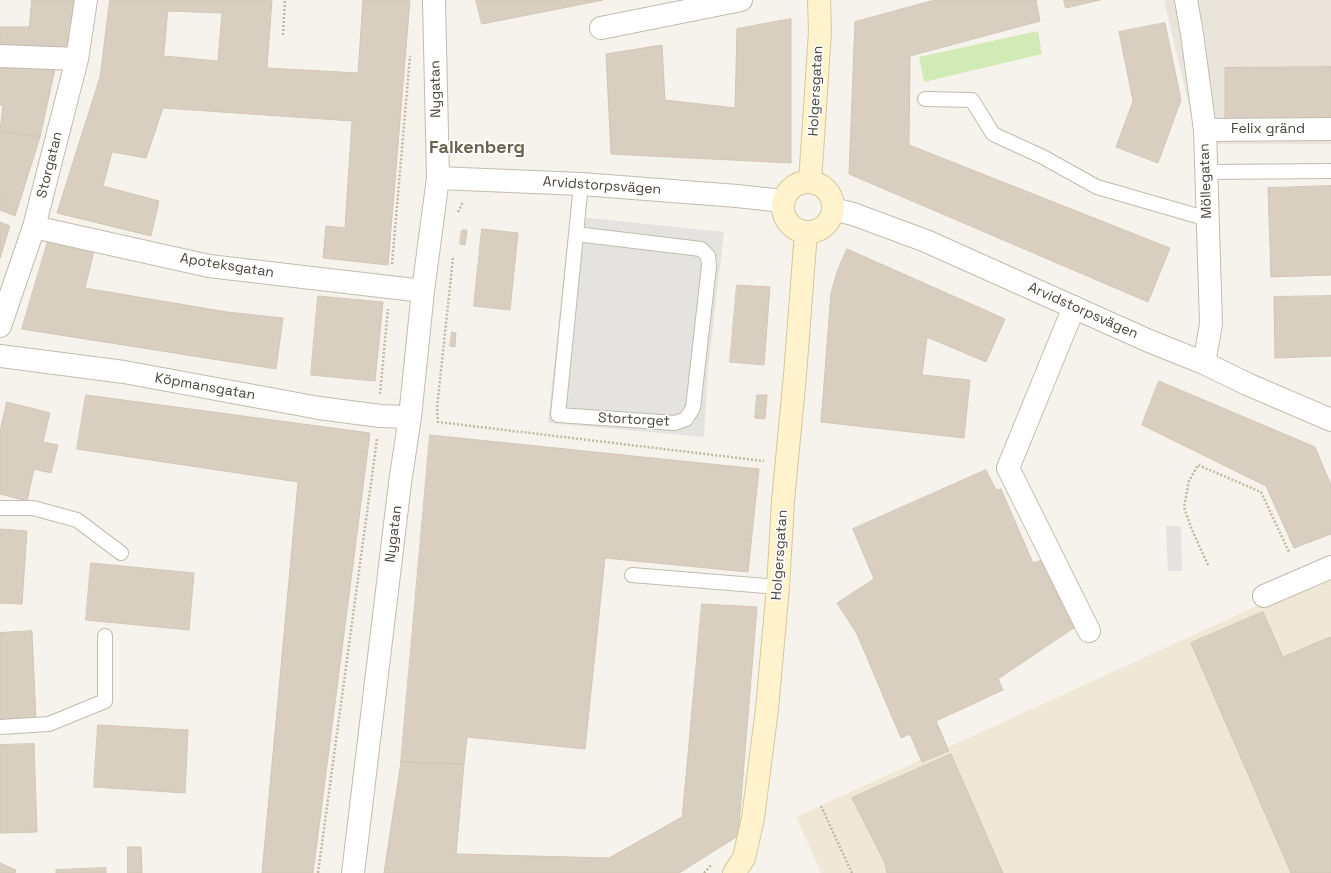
<!DOCTYPE html>
<meta charset="utf-8">
<style>
body{margin:0}
canvas{display:block;background:#f6f3ec}
</style>
<canvas width="1331" height="873"></canvas>
<script>
const c = document.querySelector('canvas').getContext('2d');
c.lineJoin = 'round';
function paint(path, color) {
  c.fillStyle = color;
  c.fill(path, 'evenodd');
}
function stroke(path, color, width, dash) {
  c.strokeStyle = color;
  c.lineWidth = width;
  c.lineCap = dash ? 'butt' : 'round';
  c.setLineDash(dash || []);
  c.stroke(path);
}
function label(font, color, halo, rows, align = 'center') {
  c.font = font + ' "Space Grotesk",sans-serif';
  c.lineWidth = 3.5;
  c.setLineDash([]);
  c.textBaseline = 'middle';
  c.strokeStyle = halo;
  c.fillStyle = color;
  for (const [text, x, y, turn = 0] of rows) {
    c.save();
    c.translate(x, y);
    c.rotate((+turn || 0) * Math.PI / 180);
    c.textAlign = isNaN(turn) ? turn : align;
    if (halo) c.strokeText(text, 0, 0);
    c.fillText(text, 0, 0);
    c.restore();
  }
}
paint(new Path2D(`
 M1164,0H1331V144H1198Z`), '#eae5da');
paint(new Path2D(`
 M1331,572V873H821L796,817Z`), '#efe8d6');
paint(new Path2D(`
 M1038,31L1042,54L924,82L919,57Z`), '#d2eab5');
paint(new Path2D(`
 M570,216L724,232L708,369L704,437L548,423Z
 M1166,526H1181L1182,571H1168Z`), '#e5e3e0');
const building = new Path2D(`
 M32,0H80L76,49L0,48V27H29Z
 M110,0H272L267,68L358,73L363,0H410L388,265L323,258L326,226L345,228L352,121L163,108L146,158L112,152L103,186L159,201L151,236L57,213L100,77ZM168,11L222,13L218,61L164,56Z
 M476,0H603L482,24Z
 M935,0H1036L1040,21L910,56L909,145L1170,248L1148,302L849,174L855,22Z
 M1064,0H1100L1066,8Z
 M791,19V163L611,154L606,54L662,45L665,100L735,108L737,29Z
 M1165,23L1181,100L1158,163L1116,147L1133,101L1119,32Z
 M1331,67V119L1225,121V68Z
 M0,68L55,69L40,137L0,131L3,105H0Z
 M0,131L40,137L15,216L0,210Z
 M1331,186V275L1271,277L1268,188Z
 M0,222L10,226L0,258Z
 M482,229L518,233L510,310L474,306Z
 M462,230H467L465,245L460,244Z
 M48,241L94,251L85,288L227,312L283,318L276,369L22,329Z
 M847,249L1005,319L986,362L927,337L922,375L970,380L964,438L821,422L831,293L837,272Z
 M737,285L770,287L764,365L730,362Z
 M318,296L383,302L375,381L311,375Z
 M1331,296V356L1275,358L1274,297Z
 M452,332L456,333L455,347L450,346Z
 M1159,381L1315,447L1331,485V534L1294,548L1266,486L1142,425Z
 M86,395L370,433L313,873H262L298,482L77,449Z
 M757,395H767L765,419L755,418Z
 M7,402L50,413L43,442L58,445L51,473L34,469L27,501L0,494V432Z
 M430,435L759,469L748,572L605,558L585,749L467,737L464,764L401,762Z
 M986,470L996,490L1001,489L1033,563L1045,559L1075,627L998,679L1003,690L936,721L949,751L922,762L910,734L901,738L857,634L837,603L874,579L853,529Z
 M0,529L27,531L22,604L0,603Z
 M91,563L194,573L189,630L86,620Z
 M702,604L757,607L738,836L679,873H384L401,762L464,764L456,854L609,858L682,817Z
 M1263,612L1283,657L1330,637L1331,639V873H1291L1191,643Z
 M32,631L36,720L0,722V633Z
 M98,725L188,730L185,793L94,787Z
 M34,744L37,832L0,833V745Z
 M951,754L1003,873H887L885,863L852,798Z
 M128,847H141L142,873H128Z
 M0,863L16,870L15,873H0Z
 M106,868V873H56V870Z`);
paint(building, '#d8cfc1');
stroke(building, '#d3c7b4', 1);
const service = new Path2D(`
 M925,99L972,100L993,134L1043,157L1097,187L1208,219
 M1206,172L1331,171
 M576,234L701,249L708,256L709,266L693,408L686,419L675,423L558,415L581,184
 M0,508H33L77,520L121,553
 M632,575L778,587
 M0,727L49,724L105,701V636`);
const minor = new Path2D(`
 M434,0L438,178
 M1186,0L1192,34L1205,130L1211,324L1204,363
 M601,28L741,0
 M0,56L77,59
 M1205,130L1331,129
 M34,227L209,266L423,291
 M1074,307L1008,468L1089,631
 M0,326L34,227L77,59L86,0
 M0,356L124,372L319,408L380,416L410,417
 M1264,596L1331,567
 M353,873L400,483L410,417L423,291L438,178L581,184`);
const tertiary = new Path2D(`
 M581,184L737,196L783,201
 M833,209L853,214L926,241L1149,341L1204,363L1247,384L1331,420`);
const secondary = new Path2D(`
 M783 207a25 25 0 1 1 50 0a25 25 0 1 1-50 0Z
 M810,182L820,32L819,0
 M734,873L744,858L753,818L767,709L778,587L783,501L795,375L806,232`);
stroke(service, '#c2bbae', 16);
stroke(minor, '#c2bbae', 24);
stroke(tertiary, '#c2bbae', 24);
stroke(secondary, '#d6c79b', 24);
stroke(new Path2D(`
 M283,35L285,0
 M458,212L463,202
 M453,258L437,408L438,422L764,461
 M392,264L410,56
 M380,394L388,309
 M1208,565L1192,530L1184,507L1189,481L1198,465L1261,492L1289,552
 M821,806L852,873
 M318,873L377,439
 M704,873L712,864`), '#c4b79f', 2.5, [2, 2]);
stroke(service, '#fff', 14);
stroke(minor, '#fff', 22);
stroke(tertiary, '#fff', 22);
stroke(secondary, '#fff3cd', 22);
label('14px', '#4b4439', '#fff', [
 ["Nygatan",436,89,-91],
 ["Holgersgatan",816,91,-87],
 ["Felix gränd",1268,129],
 ["Storgatan",50,165,-76],
 ["Möllegatan",1206,181,-92],
 ["Arvidstorpsvägen",602,186,4],
 ["Apoteksgatan",227,266,9],
 ["Arvidstorpsvägen",1083,311,24],
 ["Köpmansgatan",205,387,10],
 ["Stortorget",634,420,3],
 ["Nygatan",394,534,-83],
 ["Holgersgatan",780,555,-86]
]);
label('bold 18px', '#6e6250', '#fff', [
 ["Falkenberg",477,148]
]);
</script>
